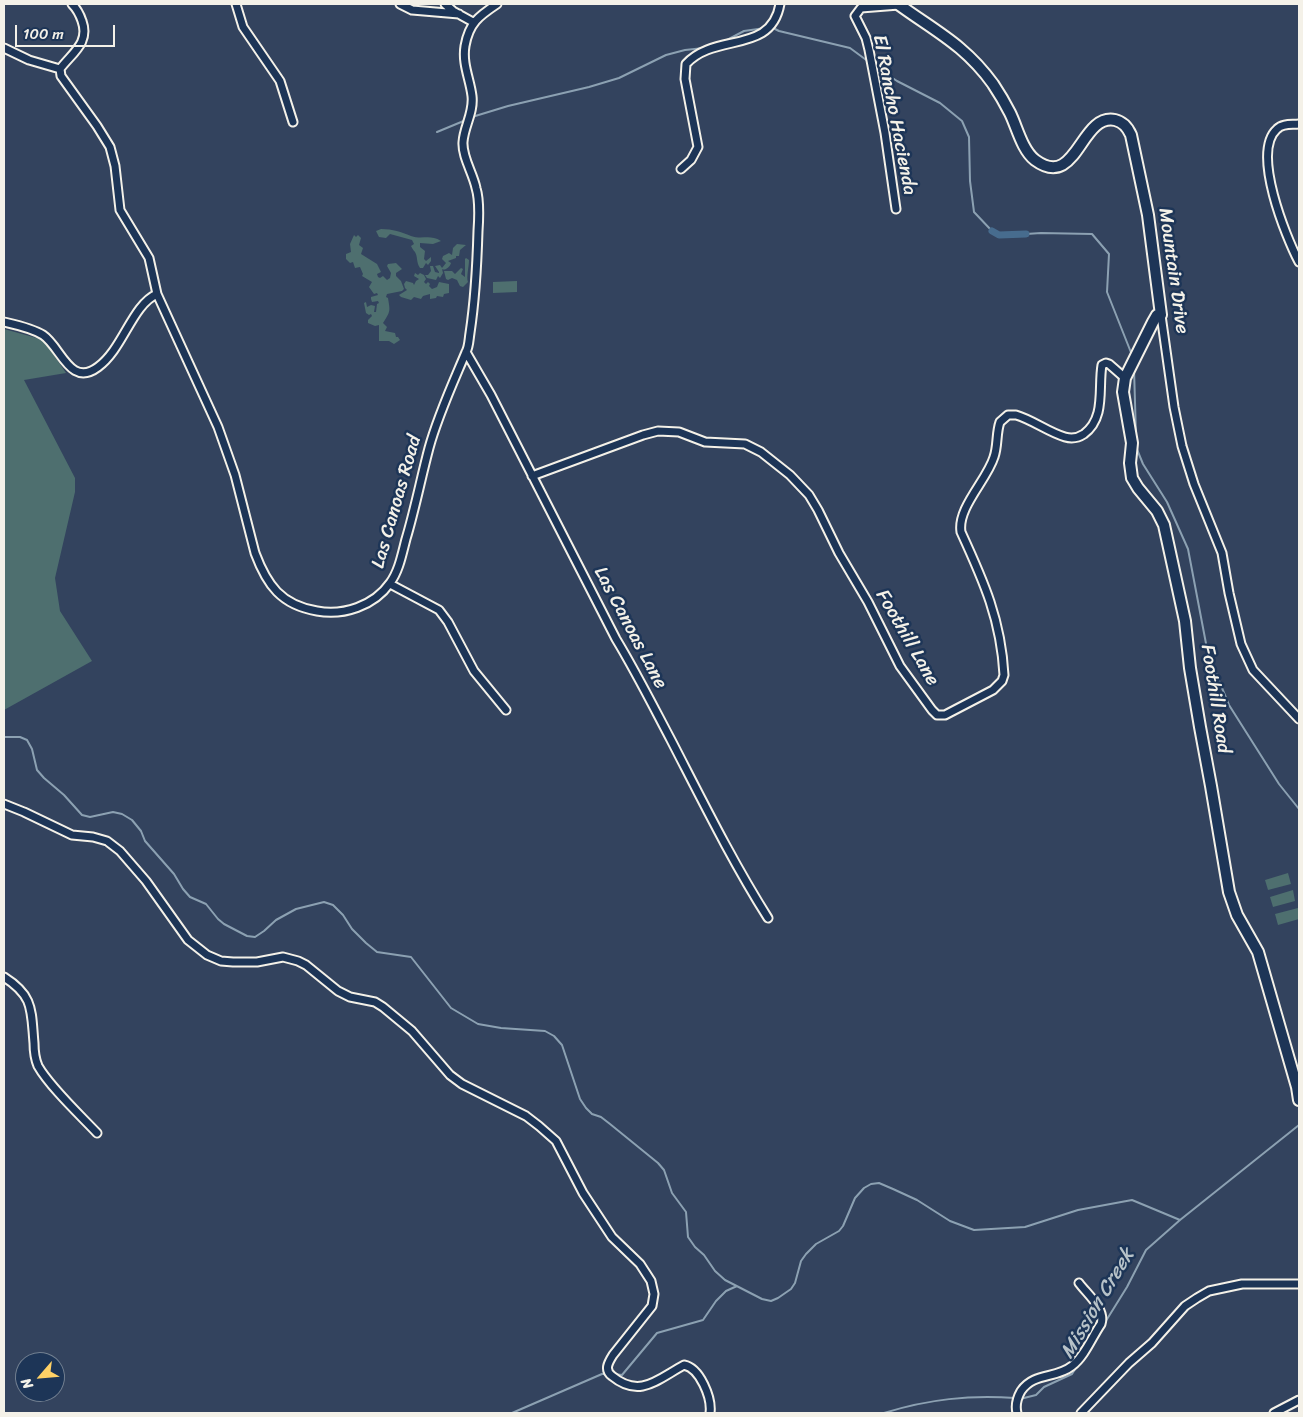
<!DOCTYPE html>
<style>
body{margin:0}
#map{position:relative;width:1303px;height:1417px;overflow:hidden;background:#33435e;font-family:Sriracha,sans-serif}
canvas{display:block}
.frame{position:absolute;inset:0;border:5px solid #f4f1e8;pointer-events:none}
.north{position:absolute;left:15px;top:1352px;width:50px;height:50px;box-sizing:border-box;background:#1d3557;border:1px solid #738091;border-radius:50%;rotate:243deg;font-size:14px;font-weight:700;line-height:20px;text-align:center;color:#f4f1e8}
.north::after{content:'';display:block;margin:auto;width:18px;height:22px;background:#ffd166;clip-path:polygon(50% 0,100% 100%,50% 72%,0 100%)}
.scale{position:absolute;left:15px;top:25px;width:100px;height:22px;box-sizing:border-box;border:2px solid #f4f1e8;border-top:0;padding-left:6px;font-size:15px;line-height:18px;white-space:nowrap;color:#f4f1e8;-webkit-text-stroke:4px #1d3557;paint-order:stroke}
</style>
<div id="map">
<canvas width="1303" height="1417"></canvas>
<div class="frame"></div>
<div class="north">N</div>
<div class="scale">100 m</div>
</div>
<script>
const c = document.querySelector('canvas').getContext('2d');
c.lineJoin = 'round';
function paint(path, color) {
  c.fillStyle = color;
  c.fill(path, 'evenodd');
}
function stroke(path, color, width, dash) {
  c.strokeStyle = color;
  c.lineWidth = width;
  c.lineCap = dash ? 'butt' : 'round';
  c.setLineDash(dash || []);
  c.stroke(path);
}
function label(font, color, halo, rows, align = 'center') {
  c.font = font + ' Sriracha,sans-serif';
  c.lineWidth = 5;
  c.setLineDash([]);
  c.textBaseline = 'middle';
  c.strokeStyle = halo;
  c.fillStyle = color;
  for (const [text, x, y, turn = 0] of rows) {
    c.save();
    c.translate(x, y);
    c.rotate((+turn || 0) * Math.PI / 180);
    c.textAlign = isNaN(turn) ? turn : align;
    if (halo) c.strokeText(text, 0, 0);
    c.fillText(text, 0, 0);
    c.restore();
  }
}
paint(new Path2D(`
 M381,229C393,229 401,232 411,236C422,240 430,234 441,241L433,244L420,243V247L425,251L424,259L426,261L431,257V261L428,265L426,263L423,268H420C416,262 418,257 415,252C413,250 412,248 411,246L414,244L412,240L390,234L386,238L379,237L376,231Z
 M354,235L356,237L358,235L361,238L359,245L363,248L361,254L377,264L381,272L377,274L378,277L380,278L383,276L387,280L390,278L391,273L387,266L388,264L396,263L402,269L396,273V276L401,281L404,289L402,291L387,294L386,297L388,298C390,311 391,311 383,323L387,327L385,331L395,333L396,337H398L400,340L394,344L389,341H379V325L375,326L368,323V320L372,316L371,314L369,315L366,313L364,303L366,302L367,307L371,305L375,306L374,312H376L377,304L379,303L378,301L372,302L371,299V297L378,295L377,293L374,294L369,287L372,282L362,276L363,274L360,267L355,268L353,262L350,263L346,259V254L351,252L350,244Z
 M457,244L466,245L460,250L459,256H456V258L448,261L451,263C450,267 445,271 442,269L443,273L440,278L438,276L436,280L427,278L425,275H428L431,271L430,266H433L435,272L439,273V272L435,266L440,265L442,268L446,263L442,259L443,256L449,253L452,255L453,248Z
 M466,258L469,260C469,267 466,277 468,282L463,287L460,286L457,280L452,278L448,280L446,279L444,271H452L455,274L461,268L463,269L461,274L465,277V259Z
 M415,273L418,275L420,273L424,275L426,279L424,282L426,284L428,282L430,284L429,286L432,289L437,287L439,282L449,284V293L444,294L443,297L437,296L436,298L430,299V294L423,296L421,299L414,297L411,300L401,297L399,295L407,290L405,288L404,284L406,281L413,283L414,285L416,281L419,279L414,276Z
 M517,281V292L493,293V282Z
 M4,329L44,340L66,373L24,380L75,478V492L55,578L60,611L92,661L4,710Z
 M1288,873L1291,884L1268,890L1265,880Z
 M1293,890L1295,901L1273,907L1270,897Z
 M1298,908L1299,919L1278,925L1275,914Z`), '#4e6f6f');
stroke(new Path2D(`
 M771,27L779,31L850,48L869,62
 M725,41L744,31L765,28
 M875,66L897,81L940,103L962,121L969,137L970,181L974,212L992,231
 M472,117L508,106L589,87L619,78L666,55L685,50L704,48
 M437,132L466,120
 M1026,234L1041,233L1092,234L1109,254L1107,292L1132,355
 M1134,369L1136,435
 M1136,447L1143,464L1167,502L1188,549L1208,654L1229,705L1279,784L1299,809
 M4,737H20L27,740L32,749L37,770L44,778L64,795L82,815L90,817L113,812L122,814L132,820L141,831L145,841L174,874L183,889L190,897L206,904L218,919L224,924L247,936L255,937L264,931L276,920L296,909L324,902L333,905L343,915L352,929L366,943L377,952L411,957L451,1008L478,1024L501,1028L545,1031L554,1036L562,1045L580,1099L586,1108L592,1114L601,1117L610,1124L658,1163L664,1170L672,1193L686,1212L688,1237L695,1247L704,1255L715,1271L725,1280L762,1299L771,1301L778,1298L791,1289L795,1283L801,1261L806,1254L816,1244L839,1231L843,1226L855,1198L864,1188L871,1184L879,1183L893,1189L917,1200L950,1221L974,1230L1025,1227L1078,1210L1132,1200L1180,1220
 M1104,1324L1127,1287L1146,1250L1180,1220L1299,1125
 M614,1374L622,1375L657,1333L703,1320L716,1301L726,1291L737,1286
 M1020,1399L1036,1395L1044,1387L1072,1374L1077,1366
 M512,1413L602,1374H606
 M884,1413C929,1399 969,1395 1015,1398`), '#8ca1b2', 2);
stroke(new Path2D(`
 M992,231L999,235L1026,234`), '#476c8e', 7);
const street = new Path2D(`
 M72,4C77,9 80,15 82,21C90,43 72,53 60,69L61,76L97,126L110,147L115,166L120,210L149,258L157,294L218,427L235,475L255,553C267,585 281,605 317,611C343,616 374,606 390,583C399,571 402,554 406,539C415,509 421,478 429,448C438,415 453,383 466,352C469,347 469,339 470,333C475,300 477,265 478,231C479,217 480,201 476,188C473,173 462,157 463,142C464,126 474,113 472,96C470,79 462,64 465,46C469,23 479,16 497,4
 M236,4L243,27L280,81L293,122
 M400,4L412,10L459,14
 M445,4L453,11L473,22
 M4,48L29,60L60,69
 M1299,124C1292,125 1283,123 1277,129C1251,152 1286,237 1299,262
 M681,169L691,160L698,147L685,79L686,64C715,32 771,55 780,4
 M896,209L885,133L869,50L866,38L855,16L861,8L899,5
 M1161,315L1174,407L1182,446L1194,484L1222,553L1229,593L1241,644L1253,670L1299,719
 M4,322C17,325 32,328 43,335C61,347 70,388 98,367C123,349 132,305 157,294
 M466,352L491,395L616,639C636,672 653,706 671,740C702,800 732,861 768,918
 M532,476L643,435L658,431L679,432L705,442L745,444L761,452L790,475L809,495L818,510L839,553L868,602L900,666L932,710L937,715H945L993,690L1002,681L1004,675C1001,620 984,582 961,532C957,508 987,480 994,457C998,446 996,433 1000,422L1008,415H1016C1033,420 1048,432 1065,437C1072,439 1078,438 1084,434C1106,418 1098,388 1102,365L1106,363L1109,364L1125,378
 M390,584L439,610L448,622L474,671L506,710
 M4,804L24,812L72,835L93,837L107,841L120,851L146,881L188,940L207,955L221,961L233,962H257L283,957L298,961L306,965L338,991L350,997L375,1002L383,1007L412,1031L450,1075L462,1084L526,1116L539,1126L556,1141L583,1193L612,1237L640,1264L651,1281L654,1294L652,1306L613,1355C608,1363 604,1370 612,1376C640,1399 658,1379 684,1365C700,1368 712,1398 710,1413
 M4,977C34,996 31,1010 34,1043C34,1051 35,1059 38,1066C50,1087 80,1115 97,1133
 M1017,1413C1015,1405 1017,1398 1021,1391C1034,1372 1056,1379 1072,1366C1085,1356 1092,1337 1101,1324C1106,1309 1087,1294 1079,1283
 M1081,1413L1129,1363L1152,1343L1185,1306L1197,1298L1209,1291L1242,1284H1299
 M1274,1413L1299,1400`);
const secondary = new Path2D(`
 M898,4C935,31 965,45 993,84C999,93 1005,103 1010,113C1017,127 1022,150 1035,160C1077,191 1080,113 1115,120C1124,122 1128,128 1131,135L1148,215L1161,315H1157L1153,322L1125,378L1123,392L1132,443L1130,463L1132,478L1138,488L1157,511L1164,525L1185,621L1190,668L1200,727L1211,786L1229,892L1237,915L1258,952L1297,1087L1299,1100`);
stroke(street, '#f4f1e8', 11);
stroke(secondary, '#f4f1e8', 14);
stroke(street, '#1d3557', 7);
stroke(secondary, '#1d3557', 10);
label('19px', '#f4f1e8', '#1d3557', [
 ["El Rancho Hacienda",894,115,79],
 ["Mountain Drive",1173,271,82],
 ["Las Canoas Road",397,502,-74],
 ["Las Canoas Lane",630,628,62],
 ["Foothill Lane",907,638,60],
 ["Foothill Road",1215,699,81]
]);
label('italic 20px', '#b7c2c8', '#1d3557', [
 ["Mission Creek",1098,1304,-59]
]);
</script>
